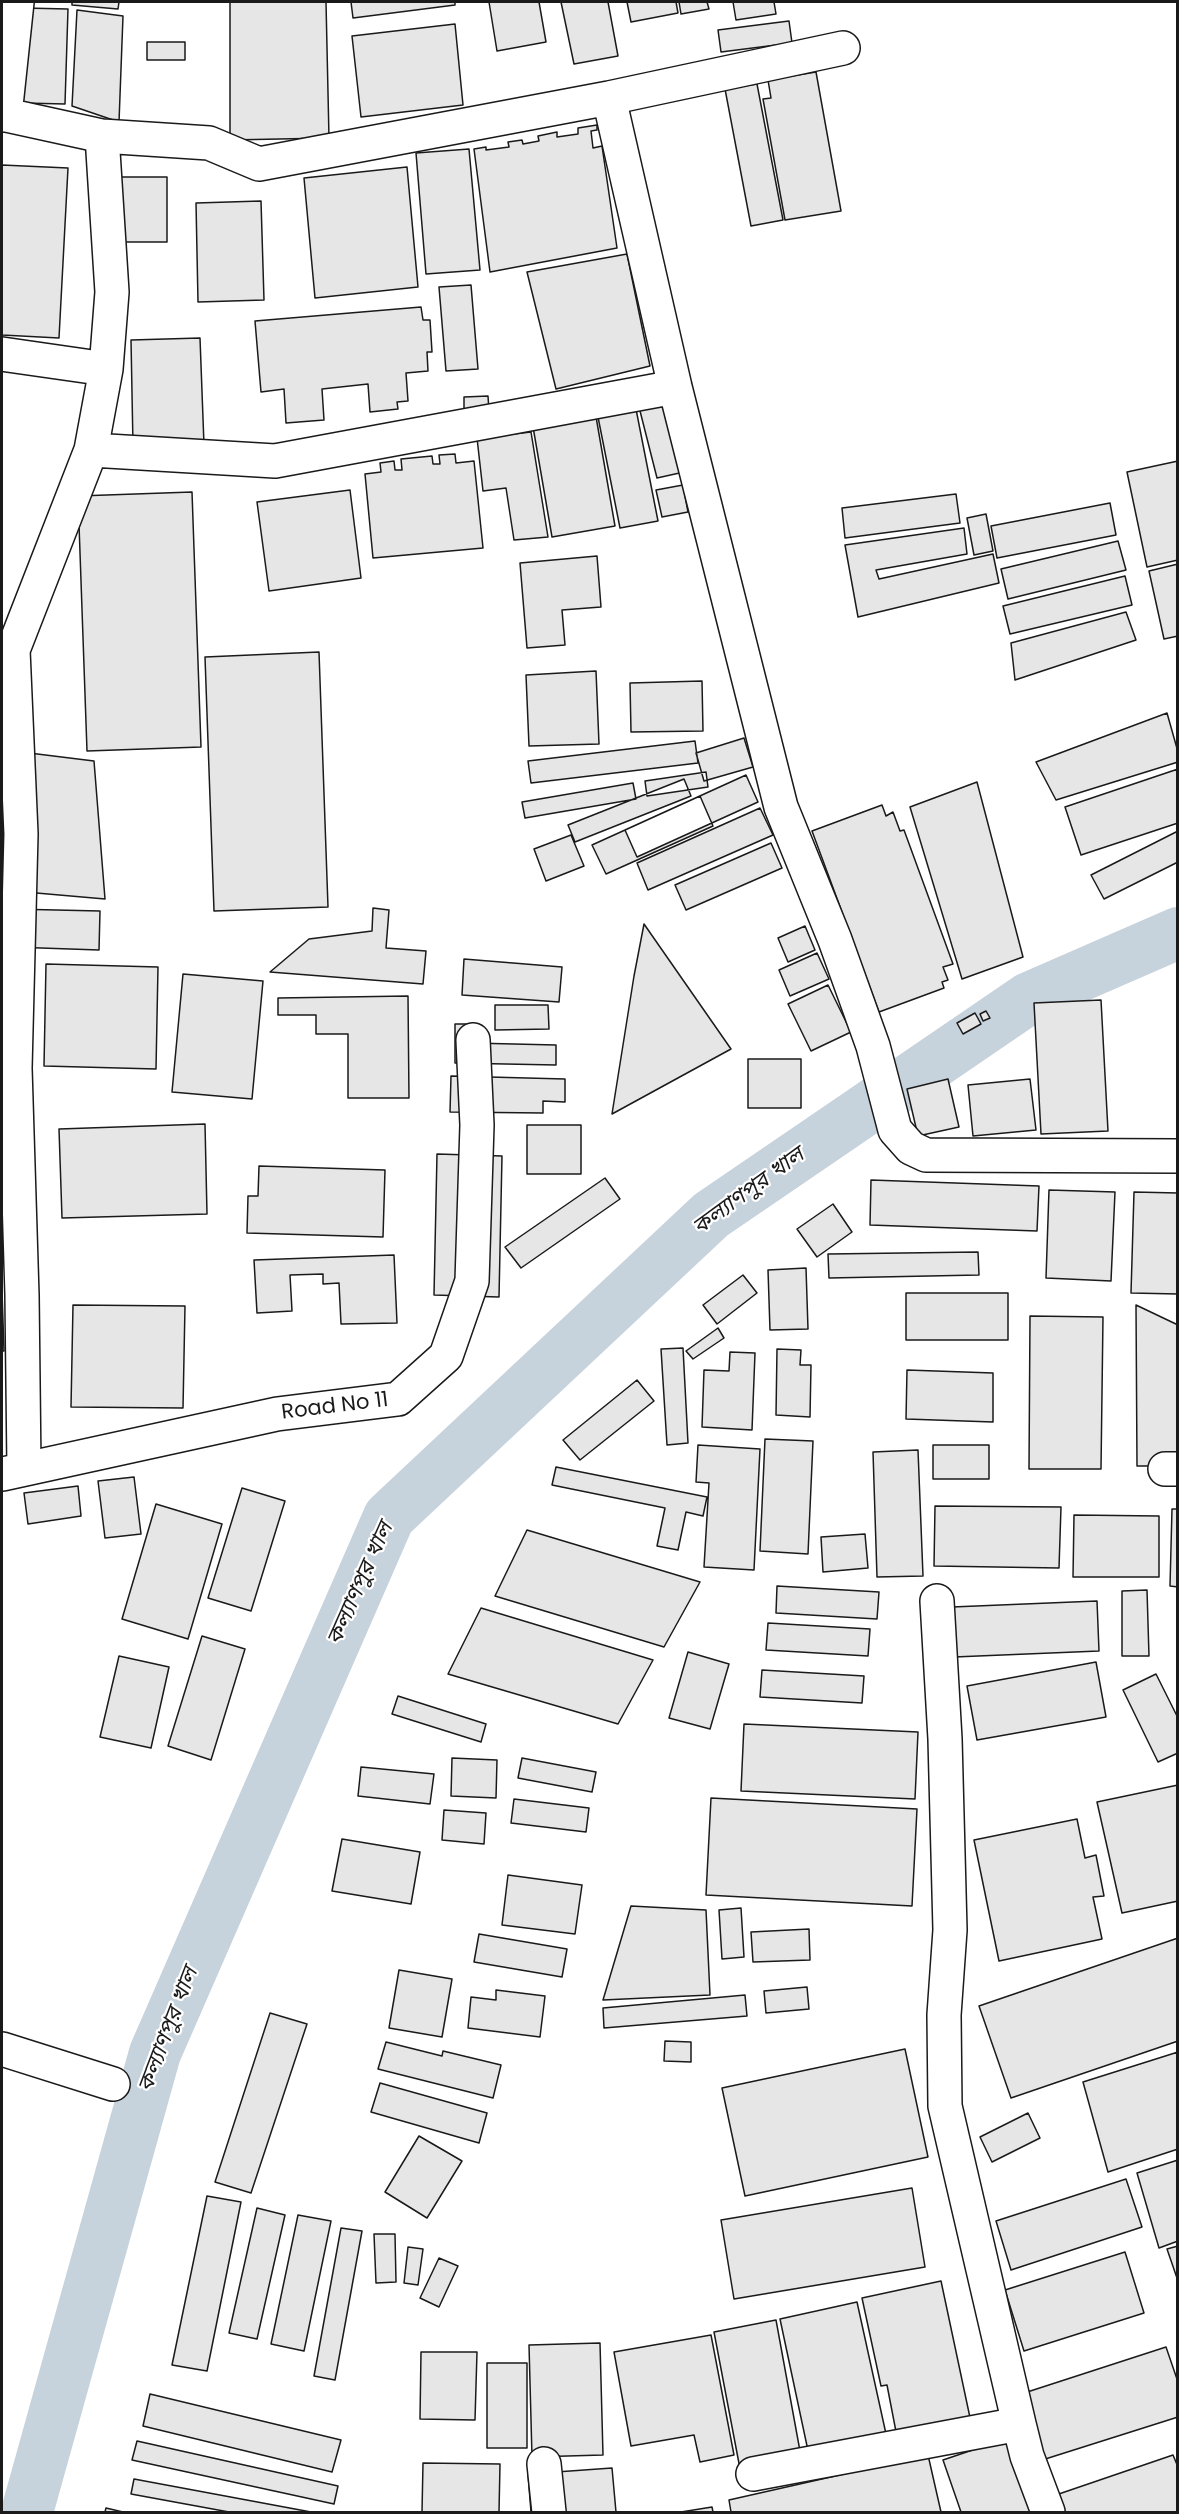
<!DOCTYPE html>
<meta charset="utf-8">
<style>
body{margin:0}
#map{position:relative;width:1179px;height:2514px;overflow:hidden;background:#fff;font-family:Poppins,sans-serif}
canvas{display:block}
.frame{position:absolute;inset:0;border:3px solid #1a1a1a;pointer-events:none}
</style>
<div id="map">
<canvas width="1179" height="2514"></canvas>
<div class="frame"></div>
</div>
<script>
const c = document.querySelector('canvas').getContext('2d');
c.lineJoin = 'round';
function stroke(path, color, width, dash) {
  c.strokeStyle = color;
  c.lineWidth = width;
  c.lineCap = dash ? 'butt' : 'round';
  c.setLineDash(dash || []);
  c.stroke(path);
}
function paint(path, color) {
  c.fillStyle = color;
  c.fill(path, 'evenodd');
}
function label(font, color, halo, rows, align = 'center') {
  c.font = font + ' Poppins,"Noto Sans Bengali",sans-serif';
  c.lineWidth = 4.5;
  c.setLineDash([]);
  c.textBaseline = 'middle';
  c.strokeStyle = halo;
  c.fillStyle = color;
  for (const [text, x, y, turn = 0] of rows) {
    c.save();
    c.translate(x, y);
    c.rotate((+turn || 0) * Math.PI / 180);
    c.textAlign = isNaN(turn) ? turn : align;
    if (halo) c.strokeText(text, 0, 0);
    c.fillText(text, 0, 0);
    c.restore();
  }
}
stroke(new Path2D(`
 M27,2512L155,2053L389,1517L711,1215L1029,998L1178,933`), '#c6d2dc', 52);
const building = new Path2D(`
 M72,2H119L118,9L72,5Z
 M230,2H326L329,138L230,140Z
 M351,2H455V5L353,18Z
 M489,2H539L546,42L497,51Z
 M561,2H608L618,56L574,64Z
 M627,2H676L678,13L631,22Z
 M679,2H707L709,9L681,14Z
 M733,2H774L776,14L736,20Z
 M24,8L68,9L65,104L23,103Z
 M77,10L123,16L119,122L72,106Z
 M789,21L792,43L721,52L718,30Z
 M455,24L463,105L361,117L352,36Z
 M147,42H185V60H147Z
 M816,72L841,211L785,220L763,99L771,98L768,80Z
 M757,84L783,220L751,226L725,89Z
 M597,125V130L591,131L593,148L602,146L617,248L490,272L474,149L486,147V150L509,147L508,142L522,140L523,144L539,141L538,136L557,132V137L578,134V128Z
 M469,149L480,270L426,274L416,153Z
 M2,165L68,168L59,338L2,335Z
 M407,167L418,287L315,298L304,178Z
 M94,177H167V242H94Z
 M261,201L264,300L198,302L196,203Z
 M627,254L650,366L556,389L527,272Z
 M471,285L478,369L446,371L439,287Z
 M421,307L423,320H430L432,352H427L428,371L406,373L408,401L397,402L398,409L370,412L368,384L322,389L324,420L286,423L284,389L261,392L255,321Z
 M200,338L204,445L133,446L131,340Z
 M488,396L489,411L464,412V397Z
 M664,396L684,472L657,478L638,403Z
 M635,404L658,521L620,528L597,412Z
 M595,411L615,526L552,537L532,421Z
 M531,432L548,537L514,540L506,488L483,491L477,438Z
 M455,454L456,463L474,461L483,548L373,558L365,474L381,472L380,463L394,461L395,470H402L401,459L432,456L433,464H440L439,455Z
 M1178,461V560L1147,567L1127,472Z
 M683,485L688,512L662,517L656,490Z
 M350,490L361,578L269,591L257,502Z
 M192,492L201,747L87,751L78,496Z
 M956,494L960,523L845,538L842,508Z
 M1110,503L1116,535L997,558L991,526Z
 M986,514L993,551L974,555L967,518Z
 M964,528L967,554L876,570L879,579L993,554L999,583L858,617L845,545Z
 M1118,541L1126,570L1008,599L1001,569Z
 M597,556L601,607L562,610L565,645L527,648L520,563Z
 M1178,564V636L1164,639L1149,571Z
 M1125,576L1132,605L1010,634L1003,606Z
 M1126,612L1136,640L1015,680L1011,643Z
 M319,652L328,907L214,911L205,657Z
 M596,671L599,744L529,746L526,675Z
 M702,681L703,731L631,732L630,683Z
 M1167,713L1178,752V762L1056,800L1036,762Z
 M744,738L753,767L704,781L696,753Z
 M695,741L698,763L531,783L528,761Z
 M5,750L94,761L105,899L2,890V774Z
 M1178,769V823L1081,855L1065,807Z
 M706,772L708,787L647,796L645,781Z
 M746,775L758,802L637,857L625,830Z
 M684,779L691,796L575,842L568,825Z
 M977,782L1023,957L962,979L910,807Z
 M633,783L636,799L525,818L522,802Z
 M700,796L713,826L606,874L592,845Z
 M882,805L886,816L893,812L900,831L904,830L953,964L943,967L948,980L942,982L944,988L879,1012L812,831Z
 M760,808L773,835L648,890L637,863Z
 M1178,831V862L1104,899L1091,875Z
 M571,835L584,866L546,881L534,849Z
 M771,843L782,868L686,910L675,885Z
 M373,908L389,910L386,948L426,951L423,984L270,972L309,939L372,931Z
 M12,909L100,911L99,950L12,947Z
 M644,924L731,1049L612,1114L634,976Z
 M805,926L815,950L788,962L778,938Z
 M817,953L829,979L790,996L779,970Z
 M464,959L562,967L559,1002L462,995Z
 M46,964L158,967L156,1069L44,1066Z
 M183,974L263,981L252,1099L172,1092Z
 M828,985L851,1032L811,1051L788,1004Z
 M408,996L409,1098H348V1034H316V1015H278V998Z
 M1101,1000L1108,1131L1041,1134L1034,1003Z
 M495,1005H548L549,1029L495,1030Z
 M986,1011L990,1018L983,1021L980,1014Z
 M975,1013L981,1024L963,1034L957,1023Z
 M455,1024H471V1043L556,1045V1065L455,1063Z
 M748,1059H801V1108H748Z
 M451,1076L565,1079V1102L543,1101V1113L450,1112Z
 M948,1079L959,1127L918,1136L907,1089Z
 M1030,1079L1036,1130L973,1136L968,1085Z
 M205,1124L207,1214L62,1218L59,1129Z
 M527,1125H581V1174H527Z
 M437,1154L502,1156L499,1297L434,1295Z
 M259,1166L385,1170L383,1237L247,1233L248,1196H258Z
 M605,1178L620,1199L521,1268L505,1247Z
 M871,1180L1039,1186L1037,1231L870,1225Z
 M1049,1190L1115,1192L1111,1281L1046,1278Z
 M1134,1192L1178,1193V1294L1131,1293Z
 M833,1204L852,1232L817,1257L797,1229Z
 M978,1252L979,1275L829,1278L828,1254Z
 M394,1255L397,1323L341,1324L339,1283L323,1284V1274L290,1275L292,1311L257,1313L254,1260Z
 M806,1268L808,1329L770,1330L768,1270Z
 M743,1275L757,1293L717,1324L703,1305Z
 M2,1291L4,1351H2Z
 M906,1293H1008V1340H906Z
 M73,1305L185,1306L183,1408L71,1407Z
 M1136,1305L1178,1325V1466H1137Z
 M1030,1316L1103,1317L1101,1469H1029Z
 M718,1328L724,1338L693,1359L686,1351Z
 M683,1348L688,1443L667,1445L661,1349Z
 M777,1349L801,1350L800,1365H811L810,1417L776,1415Z
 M730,1352L755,1353L752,1430L702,1427L704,1370L729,1371Z
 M907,1370L993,1373V1422L906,1419Z
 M637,1380L654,1401L580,1460L563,1440Z
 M765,1439L813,1441L808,1554L760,1551Z
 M698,1445L760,1449L754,1570L704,1567L709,1483L696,1482Z
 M933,1445H989V1479H933Z
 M918,1450L923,1576L877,1577L873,1452Z
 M556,1467L707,1497L703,1516L686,1512L678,1550L657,1546L665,1508L552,1485Z
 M134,1477L141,1534L105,1538L98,1481Z
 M78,1486L81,1516L28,1524L24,1493Z
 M242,1488L285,1501L251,1611L208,1598Z
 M156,1504L222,1524L188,1639L122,1619Z
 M935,1506L1061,1507L1059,1568L934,1566Z
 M1172,1509H1178V1587L1170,1586Z
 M1074,1515L1159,1516V1577H1073Z
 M527,1530L700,1582L664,1647L495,1596Z
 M865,1534L868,1568L823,1572L821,1537Z
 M777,1586L879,1592L877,1619L776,1613Z
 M1147,1590L1149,1656H1122V1591Z
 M1097,1601L1099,1651L954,1657L952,1607Z
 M481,1608L653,1660L618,1724L448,1674Z
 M768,1623L870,1629L868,1656L766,1650Z
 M202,1636L245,1649L211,1760L168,1746Z
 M688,1652L729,1664L710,1729L669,1718Z
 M119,1656L169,1667L151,1748L100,1737Z
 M1096,1662L1106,1717L977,1740L967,1686Z
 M762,1670L864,1676L862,1703L760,1697Z
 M1156,1674L1178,1718V1753L1158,1762L1123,1690Z
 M398,1696L486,1724L481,1742L392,1714Z
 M744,1724L918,1732L915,1799L741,1791Z
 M452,1758L497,1760L496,1798L451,1796Z
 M522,1758L596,1772L592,1792L518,1778Z
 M361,1767L434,1774L430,1804L358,1796Z
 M1178,1785V1901L1122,1913L1097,1802Z
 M711,1798L917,1809L912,1906L706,1895Z
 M514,1799L589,1808L586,1832L511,1823Z
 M444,1810L486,1813L484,1844L442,1840Z
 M1077,1819L1085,1858L1096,1855L1104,1896L1093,1897L1102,1939L999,1961L974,1840Z
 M342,1839L420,1852L411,1904L332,1891Z
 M508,1875L582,1885L575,1934L502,1925Z
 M631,1906L706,1910L710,1995L603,2000Z
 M741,1908L744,1957L722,1959L719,1910Z
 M809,1929L810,1960L753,1962L751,1932Z
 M479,1934L567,1949L562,1977L474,1962Z
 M1178,1938V2041L1011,2098L979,2006Z
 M399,1970L452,1979L442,2037L389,2028Z
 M807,1987L809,2009L766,2013L764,1991Z
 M496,1990L545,1996L540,2037L468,2028L471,1997L496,2000Z
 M745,1995L747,2016L604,2028L603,2008Z
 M270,2013L307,2024L251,2193L215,2182Z
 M665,2041L691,2042V2062L664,2061Z
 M386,2042L442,2056L443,2051L501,2065L493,2098L378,2069Z
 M905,2049L928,2157L745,2196L722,2088Z
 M1178,2052V2149L1108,2172L1083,2082Z
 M380,2083L487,2113L479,2143L371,2112Z
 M1028,2113L1040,2138L992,2162L980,2137Z
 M419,2136L462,2161L427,2218L385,2192Z
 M1178,2160V2241L1159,2248L1137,2173Z
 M1126,2179L1142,2227L1011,2270L996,2221Z
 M912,2188L925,2267L734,2299L721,2220Z
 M207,2196L241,2202L207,2371L172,2365Z
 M257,2208L285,2215L257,2339L229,2333Z
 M298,2215L331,2221L304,2351L271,2344Z
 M341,2228L362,2231L335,2380L314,2376Z
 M374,2234H395L396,2282L376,2283Z
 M1178,2246V2281L1167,2249Z
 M408,2247L423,2249L418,2285L404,2283Z
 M1125,2252L1144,2313L1024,2351L1005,2290Z
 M439,2258L458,2266L439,2307L420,2298Z
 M941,2281L972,2427L898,2442L887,2385L881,2386L862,2298Z
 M857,2302L888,2443L810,2460L780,2319Z
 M776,2320L802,2462L741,2474L714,2332Z
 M711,2335L734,2455L700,2462L694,2435L631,2446L614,2352Z
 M600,2343L603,2455L532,2457L529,2345Z
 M1166,2347L1178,2382V2417L1039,2461L1018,2395Z
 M421,2352H477L475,2420L420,2419Z
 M487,2363H527V2448H487Z
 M150,2394L341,2440L332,2472L143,2426Z
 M1011,2437L1037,2512H961L943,2460Z
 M137,2441L338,2486L334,2504L132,2460Z
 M928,2455L941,2512H731L729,2500Z
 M1173,2455L1178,2467V2512H1056L1050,2497Z
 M423,2463L500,2464L499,2512H422Z
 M612,2468L616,2512H531L528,2474Z
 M134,2479L311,2512H229L131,2494Z
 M712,2507L713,2512H681Z
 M106,2508L123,2512H105Z`);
paint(building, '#e6e6e6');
stroke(building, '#1a1a1a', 1.5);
const minor = new Path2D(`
 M609,98L675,387L781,807L835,940L873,1046L895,1130L911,1148L926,1155L1178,1156
 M2,114L102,136L209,143L259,164L609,98L843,48
 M5,115L17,2
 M2,354L106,369
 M91,450L275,461L675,387
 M24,1469L22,1295L15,1068L21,834L13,650L91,450L106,369L112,292L102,136
 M1165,1469H1178
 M3,1474L277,1414L398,1399L446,1356L472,1281L477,1125L473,1040
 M937,1601L945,1739L950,1930L944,2015L945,2106L1019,2424L1027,2456L1048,2512
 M2,2049L113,2084
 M544,2464L549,2512
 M753,2474L1019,2424`);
stroke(minor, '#1a1a1a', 36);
stroke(minor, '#fff', 33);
label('21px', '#1a1a1a', '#fff', [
 ["Road No 11",335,1407,-7]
]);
label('italic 22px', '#1a1a1a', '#fff', [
 ["কল্যাণপুর খাল",749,1192,-36],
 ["কল্যাণপুর খাল",361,1584,-66],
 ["কল্যাণপুর খাল",169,2030,-69]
]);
</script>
